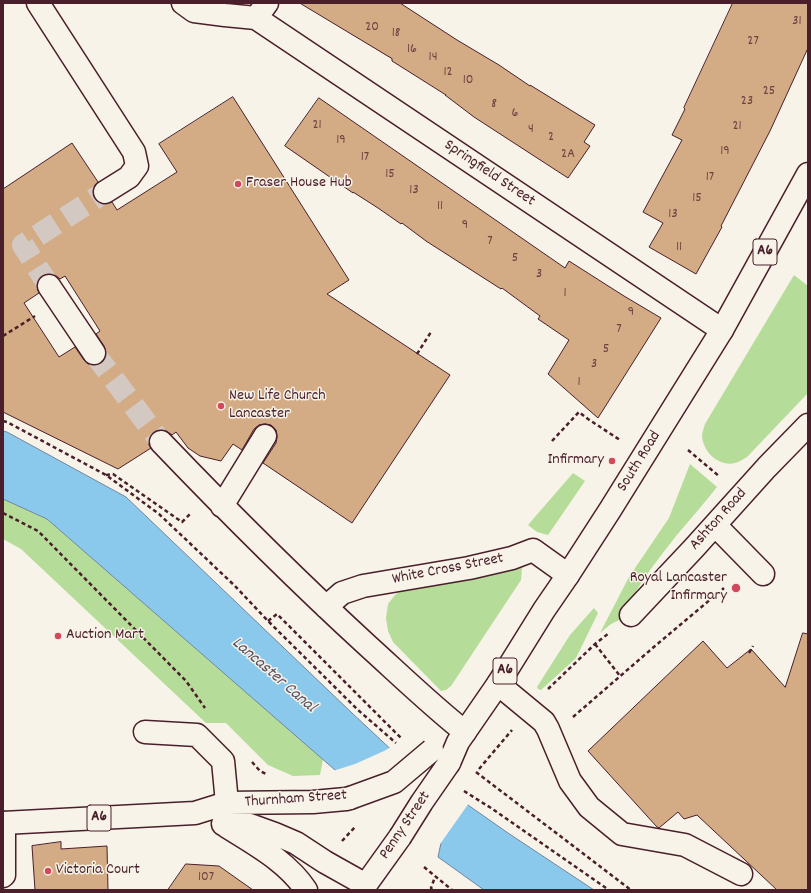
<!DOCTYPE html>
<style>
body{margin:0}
#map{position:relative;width:811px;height:893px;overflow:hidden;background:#f7f3e8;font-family:Dekko,sans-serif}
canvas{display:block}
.frame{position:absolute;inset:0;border:4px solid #4a1f2b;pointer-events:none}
</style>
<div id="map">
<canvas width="811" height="893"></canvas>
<div class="frame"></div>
</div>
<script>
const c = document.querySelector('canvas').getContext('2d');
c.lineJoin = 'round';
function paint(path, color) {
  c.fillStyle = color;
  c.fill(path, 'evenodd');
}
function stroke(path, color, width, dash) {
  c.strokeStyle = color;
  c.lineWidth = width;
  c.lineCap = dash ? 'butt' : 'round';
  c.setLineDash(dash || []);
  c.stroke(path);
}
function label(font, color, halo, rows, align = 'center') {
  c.font = font + ' Dekko,sans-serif';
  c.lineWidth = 3;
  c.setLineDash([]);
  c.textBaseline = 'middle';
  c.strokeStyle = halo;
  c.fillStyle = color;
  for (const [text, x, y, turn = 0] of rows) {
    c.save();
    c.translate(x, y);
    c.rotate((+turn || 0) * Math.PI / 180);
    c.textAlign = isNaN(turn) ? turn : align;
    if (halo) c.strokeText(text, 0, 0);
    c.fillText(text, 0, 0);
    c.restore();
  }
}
paint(new Path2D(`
 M794,275L808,286V393L747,457C743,459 739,462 735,463C719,467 703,452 702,436C702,432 704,428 705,424Z
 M690,464L717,487C704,503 690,520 676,536C656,562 635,587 623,618L611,624L600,633L629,577L669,518Z
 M573,473L585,481L548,535L537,532L528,525Z
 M3,499L47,519L323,759L320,775L293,776L268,765L226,723H206L21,549L3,539Z
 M522,568L521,580L451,686L446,690L441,691L393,642L388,631L386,618L388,604L395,595L405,587L507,570Z
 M594,608L598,613L576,658L541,690L538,689L537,687L570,635Z`), '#b5dc98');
const water = new Path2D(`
 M3,431L7,432L126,497L352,713L398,756L508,833L594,890H484L438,857L441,843L335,770L47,519L3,499Z`);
paint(water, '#8ac9eb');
stroke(water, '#70859e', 1);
paint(new Path2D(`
 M391,747L400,754L469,803L438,847L439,844L333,771L355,764L384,751Z`), '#f7f3e8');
const building = new Path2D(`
 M300,3H400L457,40L499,65L530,86V85L595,125L584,142L590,146L568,178L474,117L445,95H446L392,61V59Z
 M733,3H808V48L770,131L721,226L722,227L696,274L649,247L663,223L643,212L682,140L672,135L685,109L684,108Z
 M233,97L349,280L327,294L450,375L352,523L263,463L276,443L277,437L276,430L271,425L265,424L259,425L254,429L242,450L233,444L221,461L200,456L188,448L176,432L172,435L165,430H158L153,433L149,438V445L151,448L118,469L3,412V189L72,143L98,182L94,186L93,192L95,199L99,203L105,204L112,202L117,210L177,172L159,144ZM49,274L55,275L60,279L65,276L100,331L96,334L104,346L106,353L105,359L101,364L94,365L88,364L84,360L75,347L59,357L24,303L39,293L37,286L38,280L42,275Z
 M319,98L565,268L569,261L624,296L661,318L598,418L548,374L569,340L538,319L540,316L502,288L501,289L426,241L402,223L401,224L378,208L353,192V193L285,146Z
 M803,633L808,634V890H777L697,815L684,819L678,812L659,828L657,827L588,751L703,641L727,668L751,649L785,687Z
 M61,842V849L107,846L108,890H35L32,846Z
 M186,864L219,866L253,890H168Z`);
paint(building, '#d3ab84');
stroke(building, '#4a1f2b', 1);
stroke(new Path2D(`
 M49,286L23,245L105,192
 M94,353L161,442`), '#d4c9c2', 22, [22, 11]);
const minor = new Path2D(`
 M38,3L134,152L137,166L129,177L105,192
 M183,3L194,11L225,15L256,18L722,330
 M256,18L267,3
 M49,286L94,353
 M161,442C228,512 296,580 368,646C400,675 431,705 465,732
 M222,506L265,436
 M715,525L763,574
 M326,607L342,593L363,586L469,568L512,558L533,550L568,575
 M631,615L694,548L767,467L808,425
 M498,684L544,722L548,729L570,781L589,807L622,834L685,845L741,874
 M145,732L197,735L223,761L227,803
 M3,876L4,875V823`);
const major = new Path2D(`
 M449,763L458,742L498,684L544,610L568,575L610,510L722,330L808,174
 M3,823L195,813L227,803L313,802L346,799L350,798
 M223,824L250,825L275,834L296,843L325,862L366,885
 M226,826C254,844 287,861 306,890
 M362,890L400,837`);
stroke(minor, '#4a1f2b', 25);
stroke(major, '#4a1f2b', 25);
stroke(new Path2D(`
 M3,336L35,316
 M417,354L431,332
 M3,421L7,422L106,475L159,514L235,586L268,621L358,710L396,743
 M552,441L579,412L588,419L620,440
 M688,450L720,477
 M106,475L113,474L182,522L190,514
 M3,513L38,531L186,681L205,708
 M268,621L277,614L402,739
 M595,644L620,676
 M749,653L753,646
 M548,689L595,644L609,633
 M573,717L655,646L724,588
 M252,762L260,771L266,774
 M479,769L512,730
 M476,772L631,890
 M464,791L491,808L609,890
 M342,841L355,827
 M424,867L452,890
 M432,890L431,888L435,877`), '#4a1f2b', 2.5, [4, 3]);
stroke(minor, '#f7f3e8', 22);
stroke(major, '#f7f3e8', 22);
const majorBridge = new Path2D(`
 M350,798L394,782L432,750
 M400,837L422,802L449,763`);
stroke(majorBridge, '#4a1f2b', 25, []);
stroke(majorBridge, '#f7f3e8', 22);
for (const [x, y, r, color] of [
 [238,184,4,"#d1495b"],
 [221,406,4,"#d1495b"],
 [612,461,4,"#d1495b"],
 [736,588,5,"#d1495b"],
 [58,636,4,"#d1495b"],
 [48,871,4,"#d1495b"]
]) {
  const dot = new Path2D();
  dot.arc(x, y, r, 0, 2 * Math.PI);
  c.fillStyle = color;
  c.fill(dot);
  stroke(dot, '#f7f3e8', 1.5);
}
label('14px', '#6c4241', null, [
 ["31",797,22],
 ["20",372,28],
 ["18",396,34],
 ["27",753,42],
 ["16",412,50],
 ["14",433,58],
 ["12",448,73],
 ["10",468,81],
 ["25",769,92],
 ["23",747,102],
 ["8",494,105],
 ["6",515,114],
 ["21",317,126],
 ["21",737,127],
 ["4",531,130],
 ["2",551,138],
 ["19",341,141],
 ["19",725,152],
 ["2A",568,155],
 ["17",365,158],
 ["15",390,175],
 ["17",710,178],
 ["13",414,191],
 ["15",697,199],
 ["11",440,207],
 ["13",673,215],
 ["9",465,226],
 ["7",490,242],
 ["11",679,248],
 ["5",515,259],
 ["3",539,275],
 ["1",565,294],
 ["9",631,313],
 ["7",619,330],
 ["5",606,350],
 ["3",594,365],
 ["1",579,383],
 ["107",206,878]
]);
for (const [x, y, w] of [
 [765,252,24],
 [505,671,24],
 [99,818,24]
]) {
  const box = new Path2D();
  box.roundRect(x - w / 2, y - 13, w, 26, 3);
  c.fillStyle = '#f7f3e8';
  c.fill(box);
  stroke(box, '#4a1f2b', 1);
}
label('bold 15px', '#4a1f2b', null, [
 ["A6",765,252],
 ["A6",505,671],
 ["A6",99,818]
]);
label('16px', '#4a1f2b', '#f7f3e8', [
 ["Springfield Street",489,174,34],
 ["South Road",640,462,-58],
 ["Ashton Road",719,520,-48],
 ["White Cross Street",448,570,-11],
 ["Thurnham Street",296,800,-4],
 ["Penny Street",406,826,-56]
]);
label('16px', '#4a1f2b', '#f7f3e8', [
 ["Fraser House Hub",246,184],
 ["New Life Church",229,397],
 ["Lancaster",229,415],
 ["Infirmary",604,461,"right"],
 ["Royal Lancaster",727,579,"right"],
 ["Infirmary",727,597,"right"],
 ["Auction Mart",66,636],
 ["Victoria Court",56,871]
], 'left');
label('italic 17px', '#5d5265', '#f7f3e8', [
 ["Lancaster Canal",273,676,41]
]);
</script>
